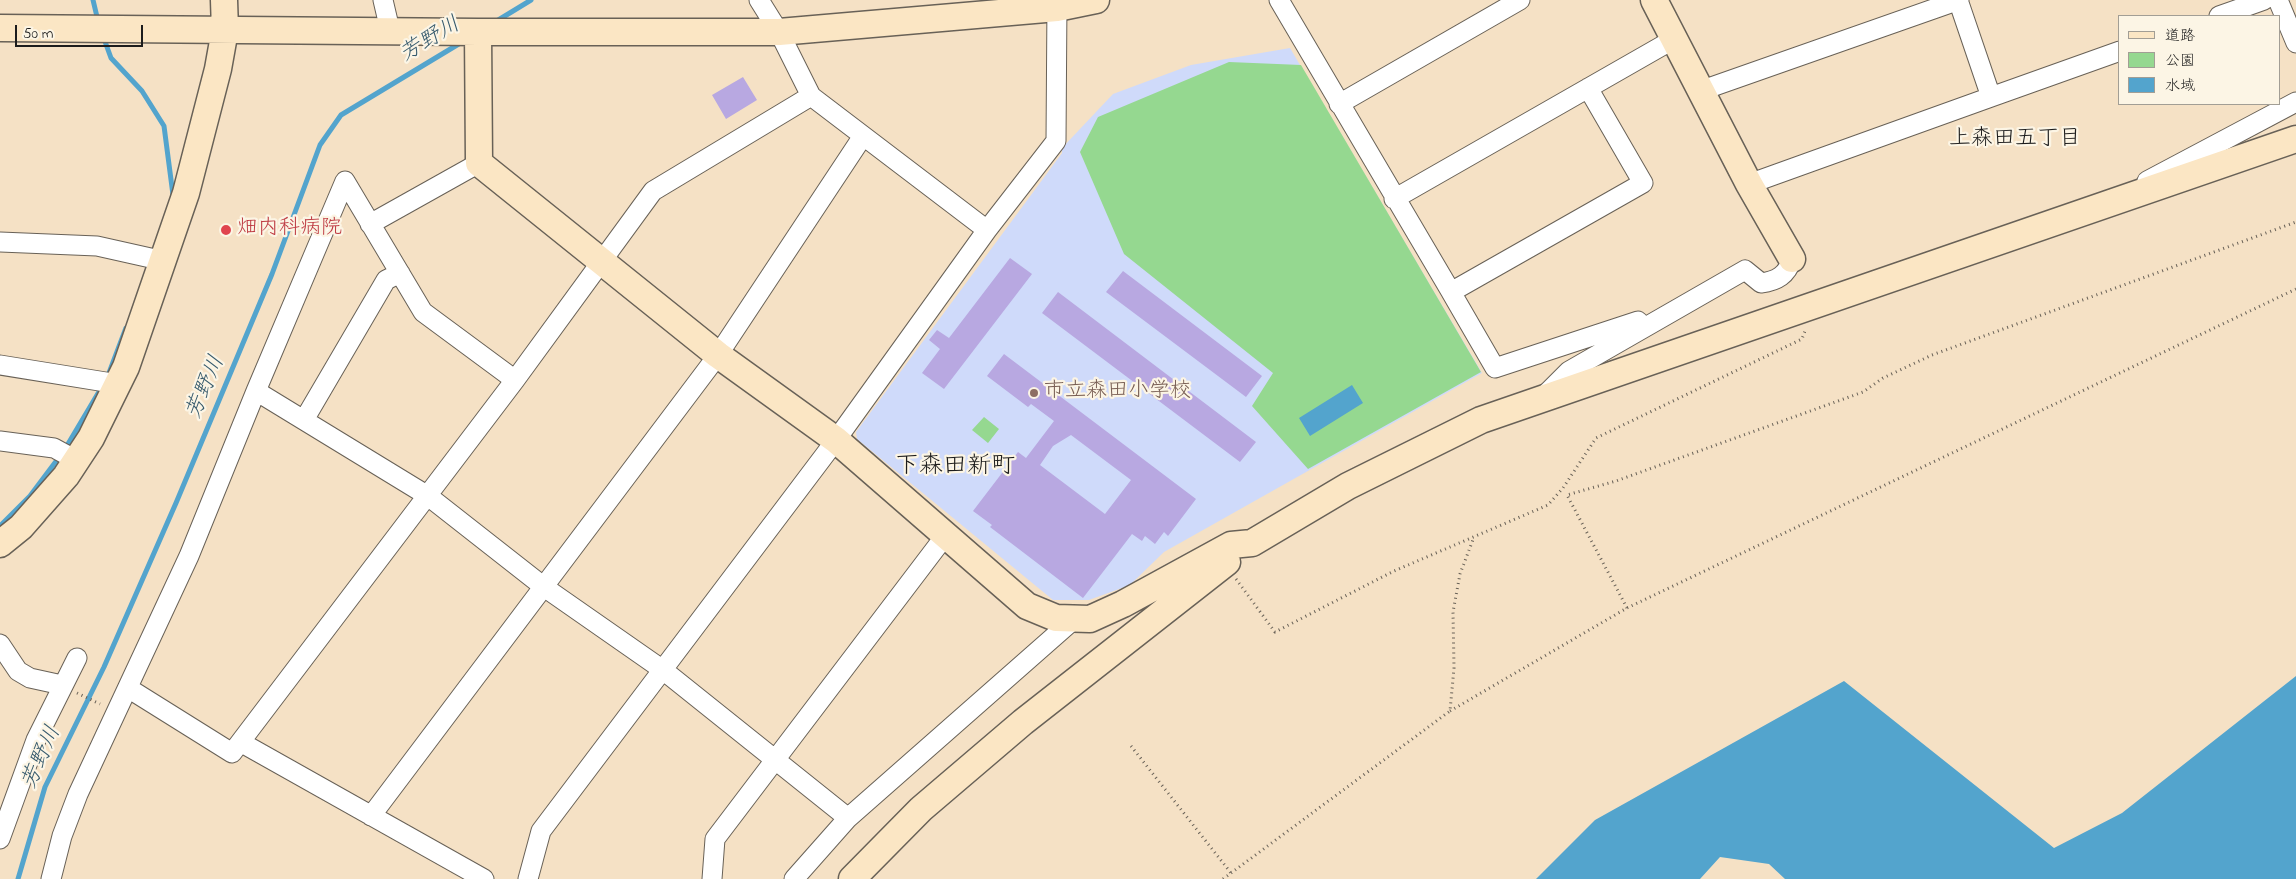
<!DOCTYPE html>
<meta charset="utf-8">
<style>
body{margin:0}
#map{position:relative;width:2296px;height:879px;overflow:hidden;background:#f5e1c5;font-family:"Indie Flower","Klee One",sans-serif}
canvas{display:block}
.legend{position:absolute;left:2118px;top:15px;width:162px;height:90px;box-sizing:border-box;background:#fcf5e5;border:1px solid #a29e95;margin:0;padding:6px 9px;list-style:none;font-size:15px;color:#1c1c1c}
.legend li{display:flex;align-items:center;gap:10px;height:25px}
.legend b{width:25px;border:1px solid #a29e95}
.scale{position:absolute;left:15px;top:25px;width:128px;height:22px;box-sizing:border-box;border:2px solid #1c1c1c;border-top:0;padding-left:6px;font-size:15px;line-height:18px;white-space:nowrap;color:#1c1c1c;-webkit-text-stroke:4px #fcf5e5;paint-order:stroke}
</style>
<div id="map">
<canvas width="2296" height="879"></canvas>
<ul class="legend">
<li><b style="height:6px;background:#fbe6c4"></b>道路</li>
<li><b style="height:14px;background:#95d890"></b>公園</li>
<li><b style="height:14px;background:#53a4cd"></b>水域</li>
</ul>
<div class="scale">50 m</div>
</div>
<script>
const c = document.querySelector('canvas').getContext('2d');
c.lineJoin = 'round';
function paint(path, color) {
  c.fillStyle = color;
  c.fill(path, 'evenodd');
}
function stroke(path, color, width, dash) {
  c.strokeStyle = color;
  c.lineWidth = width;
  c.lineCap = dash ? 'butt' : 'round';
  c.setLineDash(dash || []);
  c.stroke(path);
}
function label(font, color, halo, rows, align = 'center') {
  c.font = font + ' "Indie Flower","Klee One",sans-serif';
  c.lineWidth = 4.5;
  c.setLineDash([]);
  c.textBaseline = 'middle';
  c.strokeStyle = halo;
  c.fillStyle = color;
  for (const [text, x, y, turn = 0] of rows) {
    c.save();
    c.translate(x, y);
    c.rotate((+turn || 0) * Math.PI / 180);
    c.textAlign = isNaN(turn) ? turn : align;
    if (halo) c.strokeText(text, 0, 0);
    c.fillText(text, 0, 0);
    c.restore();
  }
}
paint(new Path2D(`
 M1290,48L1482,373L1164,552L1130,585L1089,600H1053L857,439L856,432L1062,153V148L1113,94L1191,65Z`), '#cfdafa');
paint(new Path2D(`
 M1229,62L1301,65L1481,372L1308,469L1252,406L1273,373L1124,254L1080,152L1098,117Z
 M984,417L999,429L988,443L972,430Z`), '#95d890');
paint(new Path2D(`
 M1352,385L1363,403L1310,436L1299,418Z
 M2296,676V879H1785L1769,864L1720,857L1700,879H1536L1595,820L1844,681L2054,848L2122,813Z`), '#53a4cd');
stroke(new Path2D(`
 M93,0L98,21
 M495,22L531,0
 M103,36L111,58L142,91L164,126L173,195
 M109,373L126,328
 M65,449L103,385
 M0,526L30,496L60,456
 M18,879L45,787L104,667L176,503L272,274L320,145L341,115L462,42`), '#53a4cd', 5);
paint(new Path2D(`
 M743,77L757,100L726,119L712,95Z
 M1010,258L1032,274L944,389L922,373L940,349L929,340L937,330L949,338Z
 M1123,271L1262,376L1246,397L1106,292Z
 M1058,292L1256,442L1240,462L1042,313Z
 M1004,354L1196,499L1168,536L1164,532L1155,544L1145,536L1142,541L1132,534L1083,598L990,527L992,525L973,511L1018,452L1026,458L1054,421L1031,404L1028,407L987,376ZM1071,435L1131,480L1105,514L1040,465L1053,446Z`), '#b8a8e1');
const street = new Path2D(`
 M383,0L390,30
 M759,0L779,32L811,96L987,230
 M1279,0L1451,292L1643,183L1588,88
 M2278,0L2296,43
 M2219,16L2264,0
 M1700,91L1959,0
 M1991,97L2120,51
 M1339,104L1520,0
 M2147,181L2296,102
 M1749,184L1991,97L1958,0
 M1394,199L1674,39
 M370,224L479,163
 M0,242L97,246L164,261
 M1451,292L1495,368L1638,321
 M0,365L118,384
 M256,391L428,496L544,587L663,670L848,818
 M1545,395L1569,371L1745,270L1761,283C1777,281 1787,275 1792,259
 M304,420L386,280L400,273
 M0,441L54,448L76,460
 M0,644L18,671L30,678L62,685
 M128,688L232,753L515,380L653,191L811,96
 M242,743L484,879
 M371,816L718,355L863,136
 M0,839L36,740L77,658
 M51,879L62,836L78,794L189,556L256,391L345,181L423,312L515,380
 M528,879L541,831L836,440L987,230L1056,141L1057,0
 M712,879L715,839L945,536
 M794,879L848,818L1073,620`);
const secondary = new Path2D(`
 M1654,0L1749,184L1792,259
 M0,28L478,32L479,163L718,355L836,440L1027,606L1056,618L1090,619L1123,604L1231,545L1252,543L1348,486L1481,420L2296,139
 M478,32H779L1057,8L1096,0
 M0,544L21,527L66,476L91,438L126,367L186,193L218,69L225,30L224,0
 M852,879L921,809L1023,722L1227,562`);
stroke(street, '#686157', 21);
stroke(secondary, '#686157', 29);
stroke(new Path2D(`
 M1236,579L1275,632L1394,571L1548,505L1563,488L1596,438L1802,339L1805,331
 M1627,608L1567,495L1616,481L1863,392L1883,378L1932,355L2296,222
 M77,693L100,704
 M1450,711L1627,608L2296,289
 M1131,746L1231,873
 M1223,879L1450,711L1454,668L1453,612L1460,574L1474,537`), '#686157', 3, [1, 4]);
stroke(street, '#fff', 19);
stroke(secondary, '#fbe6c4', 26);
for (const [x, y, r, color] of [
 [226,230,6,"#e0444e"],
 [1034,393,5,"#8d6e63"]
]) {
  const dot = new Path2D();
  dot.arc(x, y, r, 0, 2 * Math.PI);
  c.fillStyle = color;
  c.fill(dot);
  stroke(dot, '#fcf5e5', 2);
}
label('21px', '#be3a42', '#fcf5e5', [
 ["畑内科病院",237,230]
], 'left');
label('21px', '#785e54', '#fcf5e5', [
 ["市立森田小学校",1044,393]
], 'left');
label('italic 22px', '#35596c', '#fcf5e5', [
 ["芳野川",431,41,-31],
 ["芳野川",207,388,-67],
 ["芳野川",43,758,-66]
]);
label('22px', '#1c1c1c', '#fcf5e5', [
 ["上森田五丁目",2015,140]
]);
label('24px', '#1c1c1c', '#fcf5e5', [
 ["下森田新町",955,468]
]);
</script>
